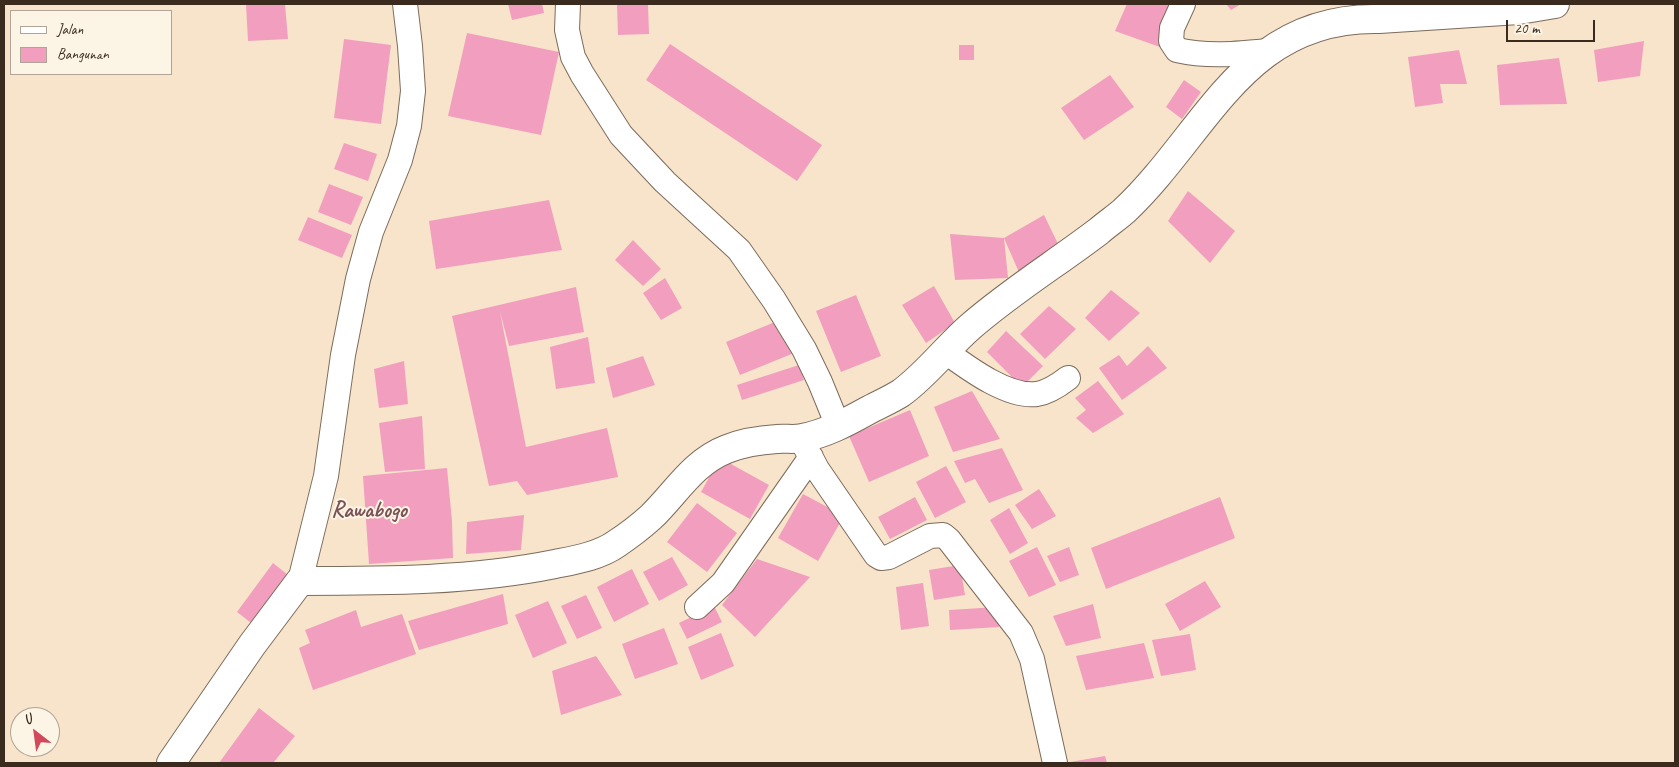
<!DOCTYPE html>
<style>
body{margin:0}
#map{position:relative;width:1679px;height:767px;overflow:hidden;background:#f7e4cb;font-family:Caveat,sans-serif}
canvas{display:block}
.frame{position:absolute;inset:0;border:5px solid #3b2a1e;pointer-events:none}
.legend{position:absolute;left:10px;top:10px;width:162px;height:65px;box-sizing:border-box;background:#fcf5e5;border:1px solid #afa495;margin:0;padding:6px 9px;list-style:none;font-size:15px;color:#3b2a1e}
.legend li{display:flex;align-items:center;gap:10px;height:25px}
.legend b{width:25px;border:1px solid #afa495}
.north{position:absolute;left:10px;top:707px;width:50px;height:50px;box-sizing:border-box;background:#fcf5e5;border:1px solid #afa495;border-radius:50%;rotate:330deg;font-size:14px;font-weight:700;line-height:20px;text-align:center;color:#3b2a1e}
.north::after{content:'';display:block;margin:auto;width:18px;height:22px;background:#d1495b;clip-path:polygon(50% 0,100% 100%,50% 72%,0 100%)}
.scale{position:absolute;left:1506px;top:20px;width:89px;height:22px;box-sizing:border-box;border:2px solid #3b2a1e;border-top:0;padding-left:6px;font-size:15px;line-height:18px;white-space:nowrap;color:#3b2a1e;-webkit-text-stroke:4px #fcf5e5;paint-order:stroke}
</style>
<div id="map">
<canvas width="1679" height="767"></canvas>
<div class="frame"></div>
<ul class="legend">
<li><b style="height:6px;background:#fff"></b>Jalan</li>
<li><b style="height:14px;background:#f29ebe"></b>Bangunan</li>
</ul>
<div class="north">U</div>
<div class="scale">20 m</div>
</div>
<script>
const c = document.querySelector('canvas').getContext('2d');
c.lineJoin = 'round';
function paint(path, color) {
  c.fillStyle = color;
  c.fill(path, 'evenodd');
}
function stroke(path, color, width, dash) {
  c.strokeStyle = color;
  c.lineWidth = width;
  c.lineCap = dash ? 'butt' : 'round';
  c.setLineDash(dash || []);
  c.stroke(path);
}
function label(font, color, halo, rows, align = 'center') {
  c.font = font + ' Caveat,sans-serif';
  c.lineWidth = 4;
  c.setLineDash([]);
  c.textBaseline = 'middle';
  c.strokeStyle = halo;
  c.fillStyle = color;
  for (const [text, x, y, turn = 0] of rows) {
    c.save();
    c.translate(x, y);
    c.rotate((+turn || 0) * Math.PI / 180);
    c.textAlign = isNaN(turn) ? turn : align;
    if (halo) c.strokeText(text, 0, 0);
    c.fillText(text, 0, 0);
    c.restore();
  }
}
paint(new Path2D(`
 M246,4H285L288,39L248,41Z
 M508,4H542L544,13L512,20Z
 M617,4H648L649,34L618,35Z
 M1127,4H1172L1160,47L1115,31Z
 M1226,4H1241L1231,10Z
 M467,33L559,52L541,135L448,116Z
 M344,39L391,45L381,124L334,118Z
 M1644,41L1640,76L1598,82L1594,50Z
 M670,44L822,145L797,181L646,80Z
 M959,45H974V60H959Z
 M1459,50L1467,84H1440L1443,103L1415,107L1408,57Z
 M1559,58L1567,104L1500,105L1497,65Z
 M1110,75L1134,107L1084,140L1061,108Z
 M1184,80L1201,92L1182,119L1166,107Z
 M344,143L377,154L368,181L334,169Z
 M329,184L363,197L351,225L318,212Z
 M1188,191L1235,231L1210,263L1168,221Z
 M549,200L562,250L436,269L429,221Z
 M1044,215L1061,250L1021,277L1004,238L1008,278L955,280L950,234L1004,238Z
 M308,217L352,235L342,258L298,240Z
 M633,240L661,269L643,286L615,260Z
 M665,278L682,308L661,320L643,293Z
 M934,286L955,323L926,343L902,305Z
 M576,287L584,332L509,346L500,312L526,447L607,428L618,477L527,495L517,481L489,486L452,316Z
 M1111,290L1140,313L1109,341L1085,318Z
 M856,295L881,356L841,372L816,311Z
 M1049,306L1076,329L1045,359L1020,334Z
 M780,320L794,353L740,375L726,342Z
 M1006,331L1043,366L1022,387L987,352Z
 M588,337L595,383L556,389L550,347Z
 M1148,346L1167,368L1122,400L1099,368L1119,355L1127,366Z
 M643,356L655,385L613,398L606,368Z
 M404,361L408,404L379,408L374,369Z
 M799,365L804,380L742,400L737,385Z
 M1098,381L1124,414L1093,433L1076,418L1086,410L1075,398Z
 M972,391L1000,439L953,452L934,407Z
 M910,410L929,456L869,482L849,436Z
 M422,416L425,469L385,472L379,423Z
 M1002,448L1023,490L989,503L975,479L965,483L954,461Z
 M720,458L769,485L750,519L701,492Z
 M946,466L966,502L935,518L916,482Z
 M447,468L452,521L453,558L369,564L363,476Z
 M1039,489L1056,516L1032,529L1015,505Z
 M803,494L844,516L818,561L778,538Z
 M915,497L927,520L890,539L878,517Z
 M1220,497L1235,538L1106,589L1091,548Z
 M697,503L737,533L707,572L667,542Z
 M1009,508L1028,543L1010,554L990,520Z
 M524,515L521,550L466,554L467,522Z
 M1037,547L1056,585L1029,597L1009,561Z
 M1069,547L1079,575L1060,582L1047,556Z
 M672,557L688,585L659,601L643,572Z
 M757,559L810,577L755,637L722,605Z
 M273,563L293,579L255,626L237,612Z
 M960,565L965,595L934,600L929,570Z
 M632,569L649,604L614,622L597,587Z
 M1205,581L1221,607L1180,631L1165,604Z
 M923,583L929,626L901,630L896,587Z
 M503,594L508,624L419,650L408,621Z
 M586,595L602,628L577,639L561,606Z
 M548,601L567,643L533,658L515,615Z
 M1093,604L1101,638L1066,646L1053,616Z
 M714,606L722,622L687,639L679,623Z
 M998,607L999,627L950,630L949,610Z
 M356,610L361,627L402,614L416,654L313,690L299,648L310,643L305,630Z
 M664,628L678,664L635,679L622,644Z
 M721,633L734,666L701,680L688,647Z
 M1190,634L1196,670L1161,676L1152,640Z
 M1144,643L1154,678L1086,690L1076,656Z
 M596,656L622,695L561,715L552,671Z
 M259,708L295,736L273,763H219Z
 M1105,756L1107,763H1070V762Z`), '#f29ebe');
const minor = new Path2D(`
 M568,4L567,30L573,57L582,74L621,135L665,182L739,250L774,300L804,349L820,382L838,426
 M1183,4L1172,28L1171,41L1177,50C1207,57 1238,54 1268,51
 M946,352C968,368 1008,398 1037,394C1049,392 1059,385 1068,378
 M801,439L817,469L876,555L881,558L889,557L930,536L943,535L949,540L1021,633L1032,659L1055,763
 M300,581L326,476L343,355L358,279L371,232L400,160L409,126L413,91L410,46L405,4
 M697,607L723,583L811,457`);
const tertiary = new Path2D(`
 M171,763L252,645L300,581C386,581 471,581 555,564C575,560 599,556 616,544C628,536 640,527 651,517C676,493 693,462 727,449C742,443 760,440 777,439C785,438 794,440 802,438C825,434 847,422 867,411C878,405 890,400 901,393C927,374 946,348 970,327C1010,292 1057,263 1099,231C1107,224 1116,218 1124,211C1208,132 1243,16 1379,19L1519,10L1555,4`);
stroke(minor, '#7d6b5b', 26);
stroke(tertiary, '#7d6b5b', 30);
stroke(minor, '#fff', 24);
stroke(tertiary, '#fff', 28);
label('bold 22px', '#7b5356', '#fcf5e5', [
 ["Rawabogo",369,511]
]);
</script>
